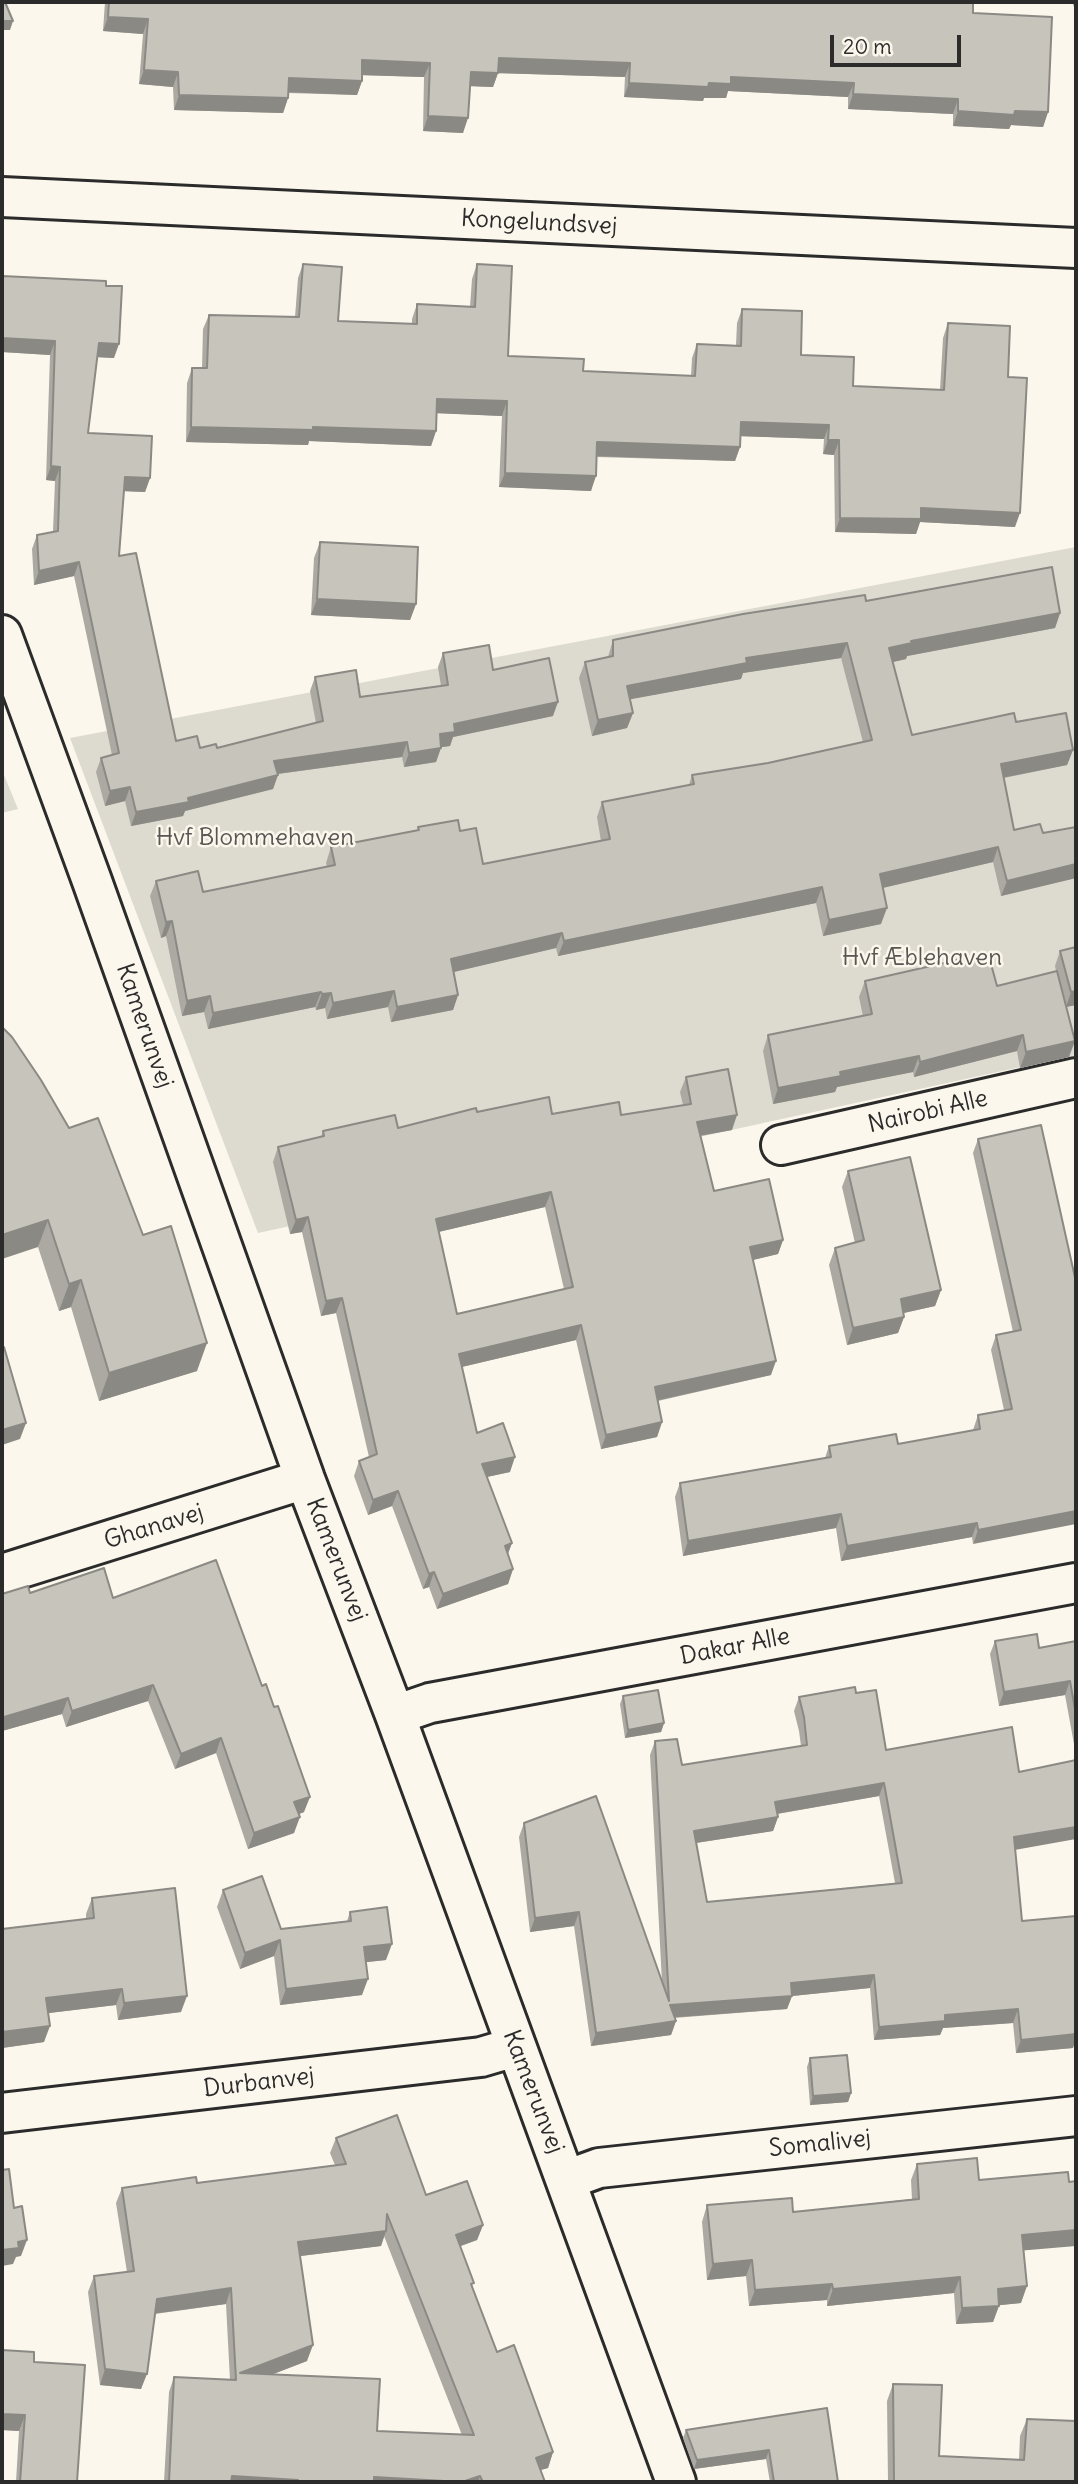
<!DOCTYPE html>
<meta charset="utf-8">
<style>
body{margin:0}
#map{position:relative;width:1078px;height:2484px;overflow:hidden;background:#fbf7ec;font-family:Delius,sans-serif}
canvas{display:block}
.frame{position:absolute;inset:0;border:4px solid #2b2b2b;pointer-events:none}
.scale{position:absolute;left:830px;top:35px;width:131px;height:32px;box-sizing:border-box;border:4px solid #2b2b2b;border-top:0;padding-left:9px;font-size:21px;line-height:24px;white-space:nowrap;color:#2b2b2b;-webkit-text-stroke:5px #fbf7ec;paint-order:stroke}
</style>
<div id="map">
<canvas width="1078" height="2484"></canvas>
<div class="frame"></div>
<div class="scale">20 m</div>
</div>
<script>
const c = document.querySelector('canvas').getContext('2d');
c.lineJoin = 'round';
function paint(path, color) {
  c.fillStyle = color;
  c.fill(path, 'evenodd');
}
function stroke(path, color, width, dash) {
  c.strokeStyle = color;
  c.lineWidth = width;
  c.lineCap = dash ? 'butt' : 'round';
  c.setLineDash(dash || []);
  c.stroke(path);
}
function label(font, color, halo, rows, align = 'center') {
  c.font = font + ' Delius,sans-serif';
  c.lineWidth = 5;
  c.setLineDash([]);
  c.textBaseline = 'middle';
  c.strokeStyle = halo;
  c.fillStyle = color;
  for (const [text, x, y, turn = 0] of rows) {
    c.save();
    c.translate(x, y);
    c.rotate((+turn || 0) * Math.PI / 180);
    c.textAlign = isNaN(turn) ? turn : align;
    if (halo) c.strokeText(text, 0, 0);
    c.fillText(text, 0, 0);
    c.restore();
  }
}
paint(new Path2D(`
 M1076,547V1055L258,1233L70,738Z
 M2,770L18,809L2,813Z`), '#dddad0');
const minor = new Path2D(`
 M2,635L92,881L305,1479L395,1715L676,2482
 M781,1145L1076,1078
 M2,1574L305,1479
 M395,1715L430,1703L1076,1583
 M2,2113L481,2057L515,2047
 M566,2180L599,2168L1076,2116`);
const tertiary = new Path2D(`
 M2,197L1076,248`);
stroke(minor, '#2b2b2b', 44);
stroke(tertiary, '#2b2b2b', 44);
stroke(minor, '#fbf7ec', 38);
stroke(tertiary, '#fbf7ec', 38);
paint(new Path2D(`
 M105,2H973V13L1048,112L1043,127L1011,125L1009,129L953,126V114L848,109V97L728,91L726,98H704L703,101L624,97L625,77L498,73L493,87L470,86L463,133L423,131L424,77L362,75V81L357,95L288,93V98L283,113L174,110L173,87L139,84L143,34L103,31Z
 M1072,2H1076V12Z
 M303,264L338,321L412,324V319L417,304L470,307L472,279L477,264L508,356L583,371L691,376L692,358L697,344L736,345L737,323L742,309L801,355L853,386L940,390L943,338L948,323L1008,377L1015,527L920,522L916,534L835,532L834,455L823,454L824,439L740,436V447L735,461L597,457L591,491L499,487L502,416L437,413L436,431L431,446L309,441L308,445L186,442L187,383L192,368H202L203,329L209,315L295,317L298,278Z
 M106,286L114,358L97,357L88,433L150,478L145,492L124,491L119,556L176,741L200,748H217L316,723L310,691L315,677L360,697L441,686L438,667L443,653L493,670L553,716L453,737L450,746L441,747L436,762L404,767L402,757L278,774L273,789L185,811L183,816L131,826L125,801L105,806L96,772L101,758L112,755L74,576L34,585L32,549L37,535L53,532L55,481L46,480L50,355L2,352Z
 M320,542L416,604L410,620L311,615L314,558Z
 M866,601L1060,613L1055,628L907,656L906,659L893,662L912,735L1016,722L1073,750L1067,765L1004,778L1014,830L1043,833L1076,827V878L1001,896L993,862L882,888L881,924L823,936L816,903L558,956L556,948L454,972L458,995L453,1010L391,1022L388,1007L327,1019L325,1008L316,1010L315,1007L208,1029L204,1012L182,1016L166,936L161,938L150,896L156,881L203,892L327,867L326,863L331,847L417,830L418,827L460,831L483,864L601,841L597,817L602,802L689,785L692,775L768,763L863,742L841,658L743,673L741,679L630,699L633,713L627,728L592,736L579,678L585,662L608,657L613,640Z
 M1060,951L1076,1005L1066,1007L1069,1057L1020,1068L1017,1051L914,1077L913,1072L837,1087L835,1092L773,1104L763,1051L768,1035L863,1016L859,997L865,981L997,986L1056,971L1055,966Z
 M686,1077L732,1130L701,1136L714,1191L783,1240L778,1254L753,1260L771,1375L658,1401L662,1422L657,1437L601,1449L576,1340L462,1367L477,1433L510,1472L487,1477L512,1543L508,1554L513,1569L508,1584L437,1609L429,1587L423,1589L392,1506L368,1515L354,1476L359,1461L369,1457L336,1313L321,1316L302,1232L290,1234L273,1162L278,1147L321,1137L323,1131L398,1128L477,1112L621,1115L683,1105L680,1092ZM545,1207L564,1289L457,1314L438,1232Z
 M69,1128L143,1235L197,1371L99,1401L71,1307L59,1311L38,1247Z
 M978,1139L1076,1282L973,1544L972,1537L841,1561L836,1528L683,1556L675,1497L680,1483L825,1458L829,1446L898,1444L973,1430L978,1415L1004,1410L991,1350L996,1335L1013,1332L973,1153Z
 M848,1171L941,1290L935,1306L903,1313L904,1317L898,1333L847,1345L829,1265L835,1248L855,1243L842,1187Z
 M30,1593L113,1598L304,1812L299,1814L294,1833L248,1849L216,1753L175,1769L148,1701L66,1727L62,1714L2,1731V1594Z
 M995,1641L1039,1648L1076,1641V1755L1065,1695L999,1706L990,1654Z
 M856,1693L886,1750L1015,1850L1022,1921L1073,2048L1016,2053L1013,2023L943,2028L940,2035L874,2040L870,1988L792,1996L787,2009L674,2018L676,2021L671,2035L591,2046L574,1926L530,1932L519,1837L524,1823L662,1982L650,1755L655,1741L682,1765L801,1746L799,1731L794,1711L799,1697ZM879,1796L895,1883L707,1902L696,1843L773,1831L778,1817L777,1814Z
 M623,1696L664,1723L661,1732L625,1738L620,1704Z
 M223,1890L281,1929L347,1921L350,1912L386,1960L366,1962L362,1995L280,2005L274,1956L240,1969L217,1907Z
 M92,1898L181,2012L118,2020L116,2005L48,2013L44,2042L2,2048V1929L86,1919V1914Z
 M810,2058L851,2093L848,2102L810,2105L807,2067Z
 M336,2138L426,2195L483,2225L477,2240L460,2246L473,2288L497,2352L553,2452L548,2468L540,2470L545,2482H164L169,2392L174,2377L230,2380L226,2304L155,2314L141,2389L100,2385L88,2292L94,2276L127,2272L116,2203L122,2188L197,2183L335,2165L330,2153ZM384,2236L462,2435L377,2431L271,2375L307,2361L300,2256L381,2246Z
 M917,2164L979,2180L1024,2251L1021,2303L999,2305L993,2322L956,2324L954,2293L827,2306V2300L749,2306L746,2276L707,2280L702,2222L707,2205L793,2212L912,2199L911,2180Z
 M2,2350L77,2482H16L19,2431L2,2430Z
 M893,2384L939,2456L1019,2460L1020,2436L1027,2419L1076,2482H888L887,2401Z
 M827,2408L838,2482H770L766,2459L694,2469L683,2438L686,2430Z`), '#aba9a2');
paint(new Path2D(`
 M108,17L148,19L143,34L103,31Z
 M2,21H13L10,30H2Z
 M499,58L630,63L625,77L494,73Z
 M362,60L430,63L424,77L357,75Z
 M144,70L178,72L173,87L139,84Z
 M471,72L498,73L493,87L466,86Z
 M731,77L854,83L848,97L728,91L726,98H704L703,101L624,97L629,83H709Z
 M289,78L362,81L357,95L283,92Z
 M853,94L958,99L953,114L848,109Z
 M179,95L288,98L283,113L174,110Z
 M958,111H1015L1048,112L1043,127L1011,125L1009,129L953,126Z
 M428,116L468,118L463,133L423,131Z
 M2,338L55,341L50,355L2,352Z
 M99,343L119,344L114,358L94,357Z
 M437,399L507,401L502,416L432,413Z
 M741,422L829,425L824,439L735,436Z
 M191,427H313L436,431L431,446L309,441L308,445L186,442Z
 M828,440H839L834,455L823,454Z
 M597,442L740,447L735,461L592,456Z
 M51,466L60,467L55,481L46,480Z
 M505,473L596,476L591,491L499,487Z
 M125,477L150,478L145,492L120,491Z
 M921,508L1020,513L1015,527L920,522L916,534L835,532L840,518Z
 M79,562L74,576L34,585L39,571Z
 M317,599L416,604L410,620L311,615Z
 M1060,613L1055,628L907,656L906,659L884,664L889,648L911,641Z
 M847,643L841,658L743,673L741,679L621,701L627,686L746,658Z
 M558,702L553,716L453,737L450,746L435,748L440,734L454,724Z
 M633,713L627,728L592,736L598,720Z
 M407,742L402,757L269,775L274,761Z
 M441,748L436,762L404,767L409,753Z
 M1073,750L1067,765L996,779L1001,764Z
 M278,775L273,789L185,811L183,816L131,826L136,812Z
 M130,787L125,801L105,806L110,791Z
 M998,847L993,862L874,890L880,874Z
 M1076,864V878L1001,896L1007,881Z
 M822,887L816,903L558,956L564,941Z
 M887,908L881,924L823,936L829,920Z
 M172,921L166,936L161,938L166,922Z
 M562,933L556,948L445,974L451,959Z
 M394,991L388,1007L327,1019L333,1003Z
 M1076,991V1005L1066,1007L1071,992Z
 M321,992L315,1007L208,1029L213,1013Z
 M331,993L325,1008L316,1010L322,994Z
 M458,995L453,1010L391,1022L397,1007Z
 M210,996L204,1012L182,1016L187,1001Z
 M1023,1035L1017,1051L914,1077L920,1062Z
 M1075,1041L1069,1057L1020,1068L1026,1052Z
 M919,1056L913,1072L837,1087L835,1092L773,1104L778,1088L840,1072Z
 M737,1115L732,1130L692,1137L697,1122Z
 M551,1192L545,1207L430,1234L436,1219Z
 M308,1217L302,1232L290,1234L296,1220Z
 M48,1220L38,1247L2,1259V1235Z
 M783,1240L778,1254L744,1262L750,1247Z
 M81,1280L71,1307L59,1311L69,1284Z
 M941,1290L935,1306L895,1315L901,1299Z
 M342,1298L336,1313L321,1316L326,1301Z
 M904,1317L898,1333L847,1345L853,1328Z
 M581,1325L576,1340L453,1369L459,1354Z
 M207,1343L197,1371L99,1401L109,1373Z
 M776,1361L771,1375L650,1402L655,1387Z
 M662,1422L657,1437L601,1449L606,1435Z
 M26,1423L20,1439L2,1445V1430Z
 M515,1457L510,1472L477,1479L482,1464Z
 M398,1491L392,1506L368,1515L373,1500Z
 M1076,1511V1524L973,1544L978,1530Z
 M841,1514L836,1528L683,1556L688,1541Z
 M977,1523L972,1537L841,1561L847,1546Z
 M512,1543L506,1558L505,1546Z
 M513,1569L508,1584L437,1609L443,1594Z
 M434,1572L429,1587L423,1589L429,1574Z
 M1070,1681L1065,1695L999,1706L1004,1692Z
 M153,1685L148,1701L66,1727L72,1711Z
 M68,1698L62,1714L2,1731V1722L4,1717Z
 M664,1723L661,1732L625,1738L628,1730Z
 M221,1738L216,1753L175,1769L181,1754Z
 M884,1783L879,1796L770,1815L775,1802Z
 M310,1797L304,1812L289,1818L294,1802Z
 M300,1817L294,1833L248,1849L254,1833Z
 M778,1817L773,1831L689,1844L694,1831Z
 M1076,1827V1839L1009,1851L1014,1837Z
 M579,1912L574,1926L530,1932L535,1918Z
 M280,1940L274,1956L240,1969L245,1953Z
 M392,1944L386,1960L359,1963L364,1947Z
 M874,1975L870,1988L792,1996L787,2009L665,2018L670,2005L791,1983Z
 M368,1979L362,1995L280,2005L286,1989Z
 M122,1989L116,2005L41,2014L46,1998Z
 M187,1996L181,2012L118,2020L124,2003Z
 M1018,2009L1013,2023L943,2028L940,2035L874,2040L879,2027L945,2015Z
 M676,2021L671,2035L591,2046L596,2033Z
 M50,2026L44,2042L2,2048V2032Z
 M1076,2029V2040L1073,2048L1016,2053L1021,2040Z
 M851,2093L848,2102L810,2105L813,2096Z
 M483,2225L477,2240L450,2250L456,2235Z
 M1076,2230V2246L1017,2251L1022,2235Z
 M386,2231L381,2246L293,2257L298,2242Z
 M27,2240L21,2256L16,2257L13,2264L2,2266V2250L18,2242Z
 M752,2260L746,2276L707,2280L713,2264Z
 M960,2277L954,2293L827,2306L833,2289Z
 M832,2284L827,2300L749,2306L755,2290Z
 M1027,2286L1021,2303L992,2306L998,2289Z
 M231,2288L226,2304L151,2314L157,2299Z
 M999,2306L993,2322L956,2324L962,2308Z
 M313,2345L307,2361L234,2389L240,2373Z
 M105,2369L147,2374L141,2389L100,2385Z
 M2,2414L25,2415L19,2431L2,2430Z
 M769,2450L766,2459L694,2469L697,2460Z
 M553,2452L548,2468L530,2473L536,2458Z
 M232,2476L298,2480L297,2482H229Z
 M480,2476L478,2482H462Z
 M374,2477L456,2481L455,2482H372Z`), '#8b8984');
const building = new Path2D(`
 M2,2H5L13,21H2Z
 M109,2L332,3V2H973V13L1052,17L1048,112L1015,111L1014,115L958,111V99L853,94L854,83L731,77V84L709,83L708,87L629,83L630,63L499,58L498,73L471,72L468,118L428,116L430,63L362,60V81L289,78L288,98L179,95L178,72L144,70L148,19L108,17Z
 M303,264L342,267L338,321L417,324V304L475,307L477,264L512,266L508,356L584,359L583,371L695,376L697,344L741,346L742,309L802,311L801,355L854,357L853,386L944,390L948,323L1010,326L1008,377L1027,378L1020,513L921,508V519L840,518L839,440H828L829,425L741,422L740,447L597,442L596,476L505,473L507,401L437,399L436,431L313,427V430L191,427L192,368H207L209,315L299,317Z
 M2,276L106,281V286H122L119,344L99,343L88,433L152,436L150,478L125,477L119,556L136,553L176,741L197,736L200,748L216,744L217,748L323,721L315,677L356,670L360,697L448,685L443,653L489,645L493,670L549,658L558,702L454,724L455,732L440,734L441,748L409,753L407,742L274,761L278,775L188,798L189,802L136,812L130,787L110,791L101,758L119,753L79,562L39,571L37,535L58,531L60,467L51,466L55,341L2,338Z
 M320,542L418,547L416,604L317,599Z
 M1052,567L1060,613L911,641L912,643L889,648L912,735L1014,713L1016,722L1066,713L1073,750L1001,764L1014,830L1040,824L1043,833L1076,827V864L1007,881L998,847L880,874L887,908L829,920L822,887L564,941L562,933L451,959L458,995L397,1007L394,991L333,1003L331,993L322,994L321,992L213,1013L210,996L187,1001L172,921L166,922L156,881L198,871L203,892L335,865L331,847L419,830L418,827L458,820L460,831L476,828L483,864L610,839L602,802L694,784L692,775L768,763L872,740L847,643L746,658L747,663L627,686L633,713L598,720L585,662L613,656V640L743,614L865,595L866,601Z
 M1076,947V991L1071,992L1060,951Z
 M988,953L997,986L1057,971L1075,1041L1026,1052L1023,1035L920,1062L919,1056L840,1072L841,1076L778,1088L768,1035L872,1014L865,981Z
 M2,1027L12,1037L41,1080L69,1128L98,1118L143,1235L171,1226L207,1343L109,1373L81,1280L69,1284L48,1220L2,1235Z
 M728,1069L737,1115L697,1122L714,1191L769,1179L783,1240L750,1247L776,1361L655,1387L662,1422L606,1435L581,1325L459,1354L477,1433L503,1423L515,1457L482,1464L512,1543L505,1546L513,1569L443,1594L434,1572L429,1574L398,1491L373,1500L359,1461L377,1454L342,1298L326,1301L308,1217L296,1220L278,1147L324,1136L323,1131L395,1115L398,1128L476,1108L477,1112L549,1097L552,1114L619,1102L621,1115L691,1104L686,1077ZM551,1192L573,1287L457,1314L436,1219Z
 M1041,1125L1076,1282V1511L978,1530L977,1523L847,1546L841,1514L688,1541L680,1483L831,1457L829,1446L896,1434L898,1444L980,1429L978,1415L1012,1409L996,1335L1021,1330L978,1139Z
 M910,1157L941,1290L901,1299L904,1317L853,1328L835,1248L864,1240L848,1171Z
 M4,1347L26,1423L2,1430V1348Z
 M216,1560L262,1686L266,1684L274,1707L278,1706L310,1797L294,1802L300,1817L254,1833L221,1738L181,1754L153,1685L72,1711L68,1698L4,1717L5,1721L2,1722V1594L28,1586L30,1593L104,1568L113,1598Z
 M1037,1634L1039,1648L1076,1641V1715L1070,1681L1004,1692L995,1641Z
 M855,1687L856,1693L876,1690L886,1750L1012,1727L1019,1772L1076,1760V1827L1014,1837L1022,1921L1076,1916V2034L1021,2040L1018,2009L945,2015V2021L879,2027L874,1975L791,1983L792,1996L670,2005L676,2021L596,2033L579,1912L535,1918L524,1823L596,1796L669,2001L655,1741L677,1739L682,1765L807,1745L804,1717L799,1697ZM884,1783L902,1883L707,1902L694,1831L778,1817L775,1802Z
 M658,1690L664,1723L628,1730L623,1696Z
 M262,1876L281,1929L351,1921L350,1912L387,1907L392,1944L364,1947L368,1979L286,1989L280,1940L245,1953L223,1890Z
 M175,1888L187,1996L124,2003L122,1989L46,1998L50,2026L2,2032V1929L94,1918L92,1898Z
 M847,2055L851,2093L813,2096L810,2058Z
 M397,2115L426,2195L467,2181L483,2225L456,2235L474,2283L471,2284L497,2352L514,2345L553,2452L536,2458L545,2482H483L480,2476L462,2482L374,2477V2482H298V2480L232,2476L231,2482H169L174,2377L236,2380L231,2288L157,2299L147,2374L105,2369L94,2276L134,2271L122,2188L196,2177L197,2183L346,2164L336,2138ZM387,2214L474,2435L377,2431L380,2379L240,2373L313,2345L298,2242L386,2231Z
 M977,2158L979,2180L1068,2172L1069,2182L1076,2181V2230L1022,2235L1027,2286L998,2289L999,2306L962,2308L960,2277L833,2289L832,2284L755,2290L752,2260L713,2264L707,2205L792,2198L793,2212L919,2199L917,2164Z
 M9,2169L14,2208L22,2206L27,2240L18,2242L19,2248L2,2250V2170Z
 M2,2350L34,2352V2362L85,2365L77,2482H20L25,2415L2,2414Z
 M893,2384L942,2385L939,2456L1024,2460L1027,2419L1076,2421V2482H894Z
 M827,2408L838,2482H774L769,2450L697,2460L686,2430Z`);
paint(building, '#c7c4bc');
stroke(building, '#8b8984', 2);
label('24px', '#2b2b2b', '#fbf7ec', [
 ["Kongelundsvej",539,223,3],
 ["Kamerunvej",144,1026,71],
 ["Nairobi Alle",928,1112,-13],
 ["Ghanavej",154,1527,-17],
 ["Kamerunvej",336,1560,69],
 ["Dakar Alle",735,1647,-11],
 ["Durbanvej",259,2083,-7],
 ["Kamerunvej",533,2092,69],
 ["Somalivej",820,2144,-6]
]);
label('24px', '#585754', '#fbf7ec', [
 ["Hvf Blommehaven",255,838],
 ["Hvf Æblehaven",922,958]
]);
</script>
